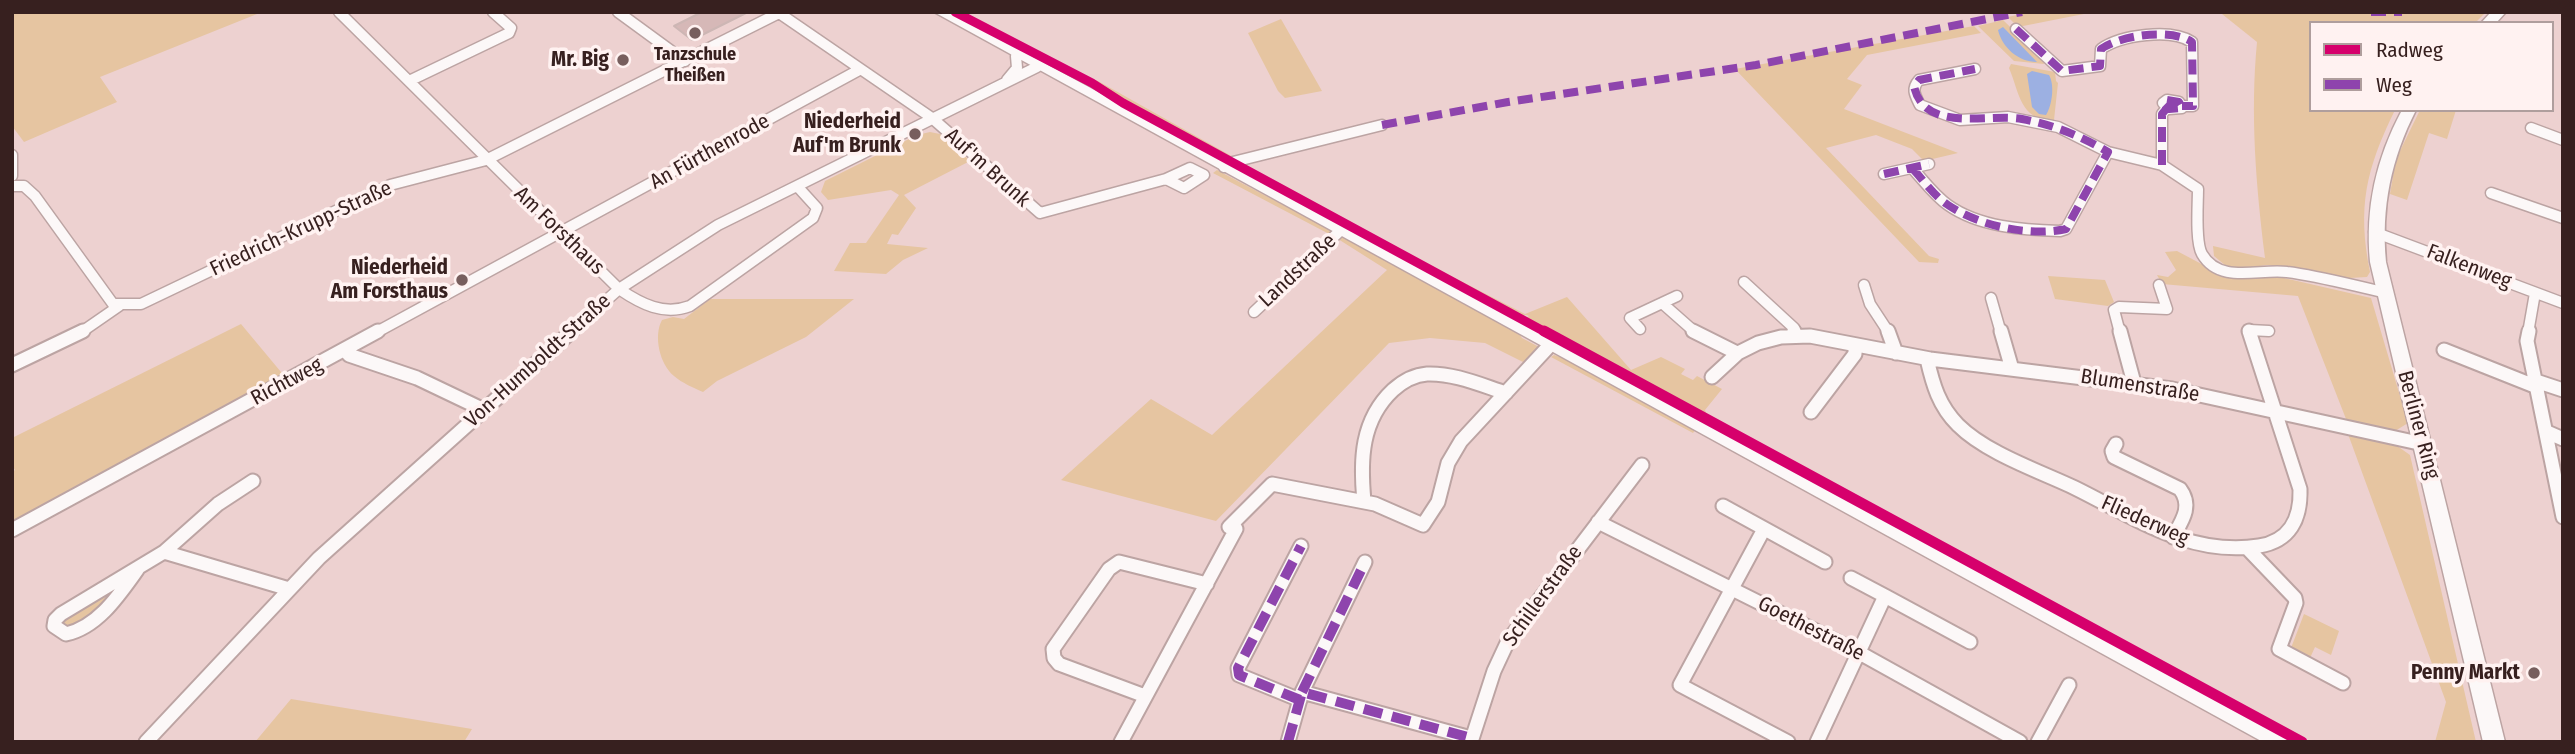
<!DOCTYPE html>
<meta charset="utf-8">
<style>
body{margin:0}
#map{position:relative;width:2575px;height:754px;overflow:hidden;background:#edd1d0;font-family:"Fira Sans Condensed",sans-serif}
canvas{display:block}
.frame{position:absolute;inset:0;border:14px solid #37201f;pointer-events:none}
.legend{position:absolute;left:2309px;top:21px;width:245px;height:91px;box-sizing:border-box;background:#fff2f1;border:2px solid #af9e9d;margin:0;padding:9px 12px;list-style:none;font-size:21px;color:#37201f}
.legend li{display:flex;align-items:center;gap:14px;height:35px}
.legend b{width:35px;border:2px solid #af9e9d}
</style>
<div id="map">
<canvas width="2575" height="754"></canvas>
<div class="frame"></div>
<ul class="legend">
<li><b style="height:9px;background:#d6006c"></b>Radweg</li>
<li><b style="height:9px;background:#8e44ad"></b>Weg</li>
</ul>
</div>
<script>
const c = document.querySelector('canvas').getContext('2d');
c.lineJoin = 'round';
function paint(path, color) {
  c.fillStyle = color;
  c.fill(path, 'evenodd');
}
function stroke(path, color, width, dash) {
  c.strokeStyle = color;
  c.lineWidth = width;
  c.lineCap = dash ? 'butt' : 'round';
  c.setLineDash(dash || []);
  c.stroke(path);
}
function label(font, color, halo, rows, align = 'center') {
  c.font = font + ' "Fira Sans Condensed",sans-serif';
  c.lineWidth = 7;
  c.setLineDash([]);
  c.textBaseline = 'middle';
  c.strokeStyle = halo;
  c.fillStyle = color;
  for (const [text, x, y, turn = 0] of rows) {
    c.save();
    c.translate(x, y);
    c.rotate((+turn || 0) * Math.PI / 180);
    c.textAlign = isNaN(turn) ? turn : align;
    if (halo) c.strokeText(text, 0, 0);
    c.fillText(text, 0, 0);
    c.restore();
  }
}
paint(new Path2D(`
 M12,12H262L100,77L117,102L24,142L12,126Z
 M2030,12H2094L2018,27L2008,17Z
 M2202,12H2486L2475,23H2311V110H2395C2366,169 2357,207 2370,272L2367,277L2349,278L2268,265L2235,269L2226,266L2214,256L2213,246L2265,258C2256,185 2250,115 2257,42L2222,14Z
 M1281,19L1322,91L1285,98L1278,91L1248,33Z
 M2003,20L2043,59L2044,64L2014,61L1978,26Z
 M1974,26L1981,33L1867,55L1847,79L1862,85L1844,109L1958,153L1924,161L1912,149L1876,135L1826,148L1929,256L1939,259L1938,263L1919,262L1735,69Z
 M2011,64L2055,72L2056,81L2058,83L2054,120C2020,121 2020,94 2009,68Z
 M1063,68L1098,81L1235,158L1230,159Z
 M2420,110H2456L2447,139L2429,133L2407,200L2390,194L2396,159Z
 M930,132L940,134L970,161L904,195L916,208L898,235L892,234L887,244L928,248L903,260L886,274L834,271L850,243H866L899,195L891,190L828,200L821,192L825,181L917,135Z
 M1217,170L1334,232L1331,235L1213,173Z
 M1343,237L1517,330L1522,338L1539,347L1525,363L1485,343L1430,338L1389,343L1216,521L1061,480L1151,399L1212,435L1387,270L1338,239Z
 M2177,251L2226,277L2284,278L2371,298L2408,423L2395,431L2346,419L2298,296L2162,284L2157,275L2168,277L2176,270L2165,252Z
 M1449,275L1525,314L1567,297L1631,370L1661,357L1685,369L1681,374L1693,380L1697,376L1722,389L1705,410L1707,415L1526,318L1529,316L1526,315L1522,316L1448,277Z
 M2048,276L2105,280L2114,302L2108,306L2055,299Z
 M710,299H854L806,337L717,381L703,392C694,388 682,383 674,376C660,365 653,336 662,320L673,317L684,319Z
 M241,324L286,378L12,525V472L15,470L12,465V438Z
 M1536,326L1705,417L1704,419L1534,327Z
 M1554,355L1566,359L1696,429L1693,433L1551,357Z
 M2348,434L2393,443L2410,455L2476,742H2435L2446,702Z
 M126,581L76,627L62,624L64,617Z
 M2304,614L2339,631L2331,655L2315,647L2310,658L2291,648Z
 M291,699L472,729L464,742H255Z`), '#e6c5a1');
paint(new Path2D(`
 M2003,27L2037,62C2018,62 2002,47 1998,30Z
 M2032,71L2049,75C2055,85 2052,106 2046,115L2039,114L2032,107L2027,74Z`), '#9cb0e2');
const building = new Path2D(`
 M702,12H748L692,40L674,26Z`);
paint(building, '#d6b8b7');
stroke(building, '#cdb6b4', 2);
const minorFar1 = new Path2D(`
 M339,12L619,289C641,304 664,316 690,306L813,218L817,208L797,186
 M618,12L685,61
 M779,13L932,118L1040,213L1166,179
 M2016,29L2062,71L2100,66L2101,49C2121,35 2171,28 2192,42L2193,106H2182
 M1975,69L1919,80C1911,89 1915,95 1920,105L1960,120L2008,117L2058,127L2108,152L2162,165L2198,189C2198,204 2195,242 2202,254C2220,285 2260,268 2287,272C2319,276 2351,285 2383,292
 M1007,80L1017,68L1016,56
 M409,81L509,33L511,28L493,12
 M2167,100L2179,102L2182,108L2169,109L2163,103Z
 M2531,128L2563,140
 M12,155V176
 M2162,165V114L2167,108
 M1224,167L1233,162L1382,125
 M1190,168L1204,175L1184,188L1166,179Z
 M1913,169C1924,181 1934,195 1948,205C1979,227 2023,230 2060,231L2066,229L2108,152
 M1884,174L1929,164
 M12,186H24L35,196L113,304H141L390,185L486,160L781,12
 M2491,193L2563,218
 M2374,232L2563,303
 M1744,282L1794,328L1795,333
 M1864,285L1870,304L1889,333
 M1991,298L2001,333
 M1662,303L1696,333
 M1254,312L1341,230
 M1640,329L1630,318L1677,296
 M80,333L119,306
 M375,333L859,70
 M570,333L619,289L718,225L1037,67
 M2120,333L2114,310L2119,307L2167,309L2159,285
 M2250,333L2249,330L2269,331
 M2528,333L2535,293`);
const minor = new Path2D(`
 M1693,331L1735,352
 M1794,331L1795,336
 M1888,331L1896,353
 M2001,331L2012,369
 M2120,331L2134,383
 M2529,331L2527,341L2563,517
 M345,350L349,355L417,378L484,410
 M2444,350L2537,387
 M1927,359C1933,385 1939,406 1958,425C1986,453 2039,471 2075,488C2134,517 2190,557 2259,546C2290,541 2301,519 2300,489L2249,331
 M12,365L83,331
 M1712,377L1738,353L1758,343L1781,337L1810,336L1930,359L2172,389L2423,444
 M2536,381L2563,390
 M1811,412L1855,354V345
 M2547,432L2563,439
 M2116,444L2112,451L2114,457L2180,489C2193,506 2182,521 2173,537
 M253,481L218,504L164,552L289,589
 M1364,501C1360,460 1361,420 1393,390C1403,381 1414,375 1427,374C1454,373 1481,385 1506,393
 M1723,506L1825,562
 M1598,522L1858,652L2020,742
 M1229,527L1272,484L1375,504L1423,525L1438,502L1448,463L1461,441L1551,344
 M1764,529L1680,685L1788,742
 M12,530L378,331
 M2249,550L2295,598L2296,603L2279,649L2343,683
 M137,570C119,595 98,627 66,634L54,626L55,620L61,614L164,552
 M1885,596L1970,642
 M1302,692L1365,562
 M1145,696L1059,664L1054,658L1053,649L1109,569L1119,562L1207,584
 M1300,700L1239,675L1238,668L1301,546
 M146,742L319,558L572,331
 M1121,742L1236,529
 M1288,742L1302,692L1471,738
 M1471,742L1494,671L1508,641L1642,465
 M1817,742L1885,596L1851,578
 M2038,742L2069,685`);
const tertiary = new Path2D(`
 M934,12H950L2289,736L2292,742H2263Z`);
const secondary = new Path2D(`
 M2491,12H2506L2496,23H2481Z
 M2402,110H2416C2391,159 2381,207 2386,262L2505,742H2483L2370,262C2365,207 2376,159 2402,110Z`);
stroke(minorFar1, '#bca4a3', 13);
stroke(minor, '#bca4a3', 17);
stroke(tertiary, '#bca4a3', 3);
stroke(secondary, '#bca4a3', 3);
stroke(minorFar1, '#fcf8f8', 10);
stroke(minor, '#fcf8f8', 13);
paint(tertiary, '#fcf8f8');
paint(secondary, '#fcf8f8');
stroke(new Path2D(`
 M2371,12H2402
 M2016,29L2062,71L2100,66L2101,49C2121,35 2171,28 2192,42L2193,106H2182
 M2167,100L2179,102L2182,108L2169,109L2163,103Z
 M1382,125L1508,102L1756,65L2022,12
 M2162,165V114L2167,108
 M1913,169C1924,181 1934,196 1948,205C1979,226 2030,237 2066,229L2108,152C2081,136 2054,125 2022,119C1988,113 1924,134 1914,86L1919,80L1975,69
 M1884,174L1929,164`), '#8e44ad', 8, [15, 8]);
stroke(new Path2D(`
 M1302,692L1365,562
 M1300,700L1239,675L1238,668L1301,546
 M1288,742L1302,692L1471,738`), '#8e44ad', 10, [19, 10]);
stroke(new Path2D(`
 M955,12L1092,83L1123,103L1547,333`), '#d6006c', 9);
stroke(new Path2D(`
 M1544,331L2302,742`), '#d6006c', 11);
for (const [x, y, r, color] of [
 [695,33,7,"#775e5d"],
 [623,60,7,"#775e5d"],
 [915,134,7,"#775e5d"],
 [462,280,7,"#775e5d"],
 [2534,673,7,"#775e5d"]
]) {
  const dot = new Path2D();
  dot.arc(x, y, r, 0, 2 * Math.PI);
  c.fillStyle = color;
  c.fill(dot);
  stroke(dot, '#fff2f1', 2.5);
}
label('bold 18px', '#37201f', '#fff2f1', [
 ["Tanzschule",695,55],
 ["Theißen",695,76]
]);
label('bold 21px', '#37201f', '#fff2f1', [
 ["Mr. Big",609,60],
 ["Niederheid",901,122],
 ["Auf'm Brunk",901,146],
 ["Niederheid",448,268],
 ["Am Forsthaus",448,292],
 ["Penny Markt",2520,673]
], 'right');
label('21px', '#37201f', '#fff2f1', [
 ["An Fürthenrode",710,152,-29],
 ["Auf'm Brunk",987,168,42],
 ["Friedrich-Krupp-Straße",301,229,-25],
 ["Am Forsthaus",559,231,44],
 ["Falkenweg",2469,267,21],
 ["Landstraße",1298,271,-43],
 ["Von-Humboldt-Straße",538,361,-42],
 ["Richtweg",287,382,-28],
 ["Blumenstraße",2140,386,9],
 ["Berliner Ring",2418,425,75],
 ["Fliederweg",2145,521,24],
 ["Schillerstraße",1543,596,-54],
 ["Goethestraße",1811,629,27]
]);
</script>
